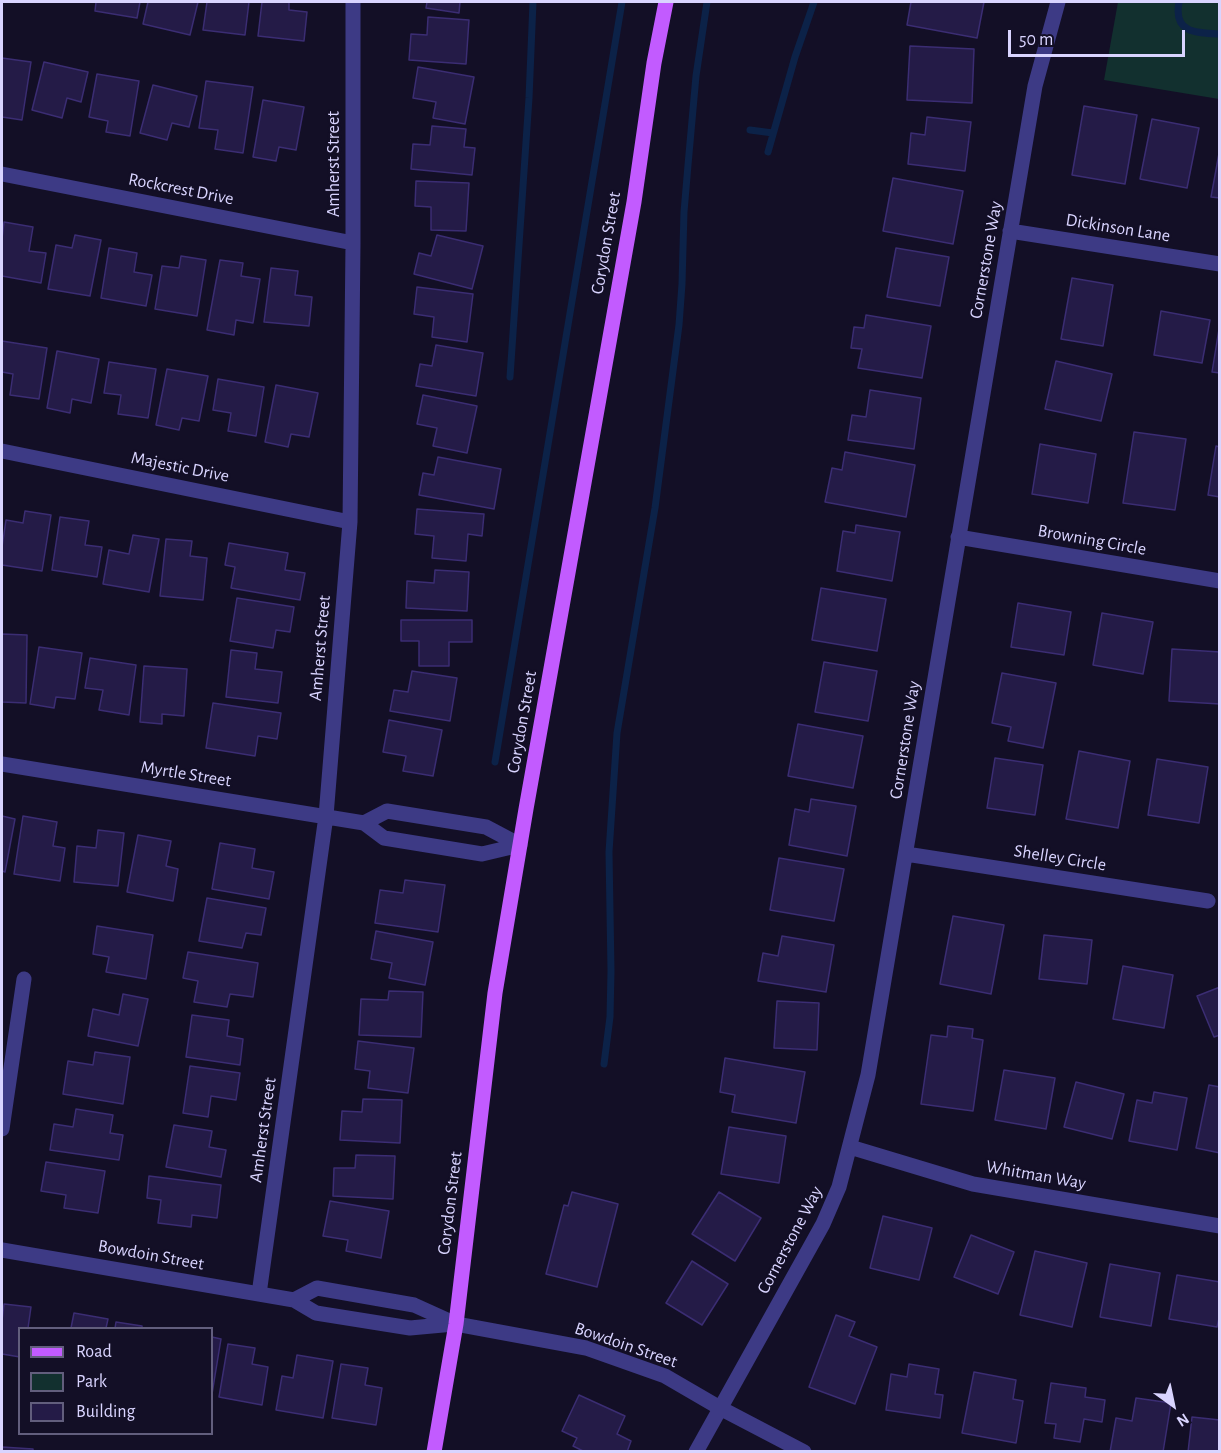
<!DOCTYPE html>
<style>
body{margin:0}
#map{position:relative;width:1221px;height:1453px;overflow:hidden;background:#130f26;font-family:"Alegreya Sans",sans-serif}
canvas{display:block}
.frame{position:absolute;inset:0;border:3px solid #d9d4ff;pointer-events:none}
.legend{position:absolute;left:18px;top:1327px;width:195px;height:108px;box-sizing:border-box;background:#130f26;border:2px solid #625e7d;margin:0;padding:8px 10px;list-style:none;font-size:18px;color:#d9d4ff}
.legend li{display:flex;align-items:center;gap:12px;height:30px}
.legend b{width:30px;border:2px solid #625e7d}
.north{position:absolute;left:1143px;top:1375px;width:60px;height:60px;-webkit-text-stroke:4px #130f26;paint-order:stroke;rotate:147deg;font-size:16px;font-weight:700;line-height:24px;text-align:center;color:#d9d4ff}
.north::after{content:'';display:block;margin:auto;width:21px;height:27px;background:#d9d4ff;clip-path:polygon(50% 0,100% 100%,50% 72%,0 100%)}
.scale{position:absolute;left:1008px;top:30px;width:177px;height:27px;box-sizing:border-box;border:3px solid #d9d4ff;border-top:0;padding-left:8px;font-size:18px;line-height:21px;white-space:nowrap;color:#d9d4ff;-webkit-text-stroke:4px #130f26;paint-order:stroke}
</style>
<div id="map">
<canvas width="1221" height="1453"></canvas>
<div class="frame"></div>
<ul class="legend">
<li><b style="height:8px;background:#c25bff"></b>Road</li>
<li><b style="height:16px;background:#12302f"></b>Park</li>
<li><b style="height:16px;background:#241b47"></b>Building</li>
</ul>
<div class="north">N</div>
<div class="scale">50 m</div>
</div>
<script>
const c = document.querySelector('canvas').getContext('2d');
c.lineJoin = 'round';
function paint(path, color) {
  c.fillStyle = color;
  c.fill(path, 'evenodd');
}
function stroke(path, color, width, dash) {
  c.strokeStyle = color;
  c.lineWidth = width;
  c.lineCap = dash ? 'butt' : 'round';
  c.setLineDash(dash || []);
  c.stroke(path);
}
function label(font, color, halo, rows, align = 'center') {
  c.font = font + ' "Alegreya Sans",sans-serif';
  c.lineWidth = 4.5;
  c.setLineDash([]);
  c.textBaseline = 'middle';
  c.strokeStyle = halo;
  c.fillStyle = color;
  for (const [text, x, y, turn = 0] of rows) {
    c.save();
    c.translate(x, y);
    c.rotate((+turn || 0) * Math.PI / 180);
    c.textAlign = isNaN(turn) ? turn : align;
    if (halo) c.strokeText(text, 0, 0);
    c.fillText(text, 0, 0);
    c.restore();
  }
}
paint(new Path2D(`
 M1118,2H1219V99L1104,80Z`), '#12302f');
stroke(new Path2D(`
 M1179,2C1173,33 1196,33 1220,34
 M750,130L773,133
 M768,152L795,57L814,2
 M510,377L529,98L533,2
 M495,762L622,2
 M604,1064L610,1017L611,971L609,852L617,733L655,508L679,325L682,284L684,212L688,165L696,76L707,2`), '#0c2248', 7);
const building = new Path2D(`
 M96,2H140L137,18L95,11Z
 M148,2H198L190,35L143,24Z
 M207,2H249L245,35L203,30Z
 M262,2H289V10L307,12L304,41L258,36Z
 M427,2H460L459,13L426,8Z
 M911,2H984L977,38L907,25Z
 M428,17L469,20L466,64L409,60L411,34L427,35Z
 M910,46L974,49L972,103L907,100Z
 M2,58L31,62L22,120L2,117Z
 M44,62L88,72L81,102L67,98L62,118L32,110Z
 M418,67L474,77L465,124L433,118L436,102L413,98Z
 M97,74L139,81L130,136L106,132L108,121L89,117Z
 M206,81L253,87L243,153L215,149L218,130L199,128Z
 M153,85L197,96L189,127L172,123L167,140L140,133Z
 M263,100L304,107L296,150L279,147L276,161L253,157Z
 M1084,106L1137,115L1125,184L1072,175Z
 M927,117L971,122L965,171L908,164L911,133L925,135Z
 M1152,119L1199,128L1187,188L1140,179Z
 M432,126L466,129L464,147L475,148L472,175L411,169L413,144L430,145Z
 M1220,148V198L1211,197Z
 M893,178L963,191L953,244L883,231Z
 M416,181L469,183L466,231L431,230V207L415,206Z
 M4,222L33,227L29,251L46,253L41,283L2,276V239Z
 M75,235L101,240L90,296L48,289L56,245L72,248Z
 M437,235L483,246L472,289L414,274L419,253L431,256Z
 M109,248L137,253L134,272L152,275L146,306L101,298Z
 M896,248L949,257L940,306L887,297Z
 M181,256L206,260L197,316L155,309L162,266L179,268Z
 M220,260L243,263L241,276L260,279L253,323L236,320L234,335L207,330Z
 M271,268L298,271L295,295L312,297L309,326L264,322Z
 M1072,278L1113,285L1103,346L1061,339Z
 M417,287L473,294L467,342L432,337L434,317L414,314Z
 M1161,311L1210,320L1202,363L1154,355Z
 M866,315L931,326L922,378L858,368L862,349L851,348L854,327L864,328Z
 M1220,323V373L1212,372Z
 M2,341L47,348L39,399L10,395L13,374L2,372Z
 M436,345L483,353L476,396L416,386L420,364L432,366Z
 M57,351L99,359L91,403L72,399L70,413L47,408Z
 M1056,361L1112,374L1101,421L1045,409Z
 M109,362L156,369L148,418L118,414L121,395L104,393Z
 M167,369L208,376L199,421L182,418L179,430L156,425Z
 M218,379L264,387L256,436L228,431L231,413L213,410Z
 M276,385L318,393L309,437L291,434L288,447L265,442Z
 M870,390L921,398L914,449L848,440L852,415L866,417Z
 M423,395L477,406L467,453L433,446L437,428L417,424Z
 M1134,432L1186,439L1175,510L1123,503Z
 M1040,444L1096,454L1088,503L1032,494Z
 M1216,446L1220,447V497L1208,495Z
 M845,452L915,465L906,517L825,502L832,468L842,470Z
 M438,457L501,469L494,509L419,495L423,473L434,475Z
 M417,509L484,514L482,536L468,534L466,561L432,558L434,536L415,534Z
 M25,511L51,515L42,571L2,565V547L6,520L23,523Z
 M60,517L89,521L85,545L102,547L97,577L52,570Z
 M856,525L900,532L892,581L837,571L843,531L855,533Z
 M133,535L159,539L149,592L103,584L109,550L129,554Z
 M166,539L192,541L190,556L207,558L203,600L160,596Z
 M229,543L288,553L285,570L305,573L300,600L231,588L235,567L225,565Z
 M435,570L469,572L467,611L406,608L407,581L434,583Z
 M821,588L886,599L877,651L812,640Z
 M237,598L294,607L290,632L276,630L273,648L230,641Z
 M1018,603L1071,612L1064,655L1011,647Z
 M1102,613L1153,622L1143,674L1093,665Z
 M401,620H472V642H449V666H419V641H401Z
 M2,634L27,635L26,703L2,702Z
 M39,647L82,653L75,699L56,697L54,708L30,704Z
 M1172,649L1220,652V704L1169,701Z
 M231,650L257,653L255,669L282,672L278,703L226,697Z
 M90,658L136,665L129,715L99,710L103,690L85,688Z
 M824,662L877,671L868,721L815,712Z
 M144,666L187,669L184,716L162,714V724L140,722Z
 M412,671L457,678L450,721L390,711L394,690L408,692Z
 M1002,673L1056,683L1043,748L1008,741L1011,727L992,723Z
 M213,703L281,713L277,739L258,736L255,756L206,748Z
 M389,720L442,730L433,776L403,771L406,756L383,752Z
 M798,724L863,736L853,788L788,776Z
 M1079,751L1130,761L1118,828L1066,819Z
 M995,758L1043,765L1035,815L987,808Z
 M1157,759L1208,767L1199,823L1148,815Z
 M811,799L856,806L847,856L789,845L795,809L809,812Z
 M2,816L15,819L5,872L2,871Z
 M23,816L57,822L53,846L65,848L60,881L14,874Z
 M98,830L124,833L118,886L74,882L77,846L96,848Z
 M138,835L171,841L166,866L178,869L173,901L127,892Z
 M220,843L255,849L252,868L274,872L269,899L212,889Z
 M779,858L844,869L834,921L770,910Z
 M405,880L445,885L438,932L375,923L380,890L403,893Z
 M207,898L266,908L261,935L246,933L242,948L199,941Z
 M953,916L1004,925L991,994L940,984Z
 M97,926L153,935L146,979L106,972L109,957L93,954Z
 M376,931L433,942L425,985L389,978L392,963L371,959Z
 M1044,935L1092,940L1087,984L1039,979Z
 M782,936L834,945L826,992L758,981L763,953L778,956Z
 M188,952L258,963L253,997L230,994L227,1007L194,1002L198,981L183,978Z
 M1123,966L1173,975L1164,1028L1113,1019Z
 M1220,987V1035L1214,1037L1197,996Z
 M389,991L423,992L421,1037L359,1035L361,999L388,1000Z
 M123,994L148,999L138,1046L88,1036L93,1009L119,1015Z
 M777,1001L819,1003L817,1050L774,1048Z
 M192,1015L229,1020L227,1036L243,1039L240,1065L186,1057Z
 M948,1026L973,1029L972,1038L983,1040L973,1111L921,1104L931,1035L947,1037Z
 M358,1041L414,1048L408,1093L368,1088L370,1071L355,1069Z
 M95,1052L130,1057L123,1104L63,1094L68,1061L93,1065Z
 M725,1058L805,1072L796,1123L732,1112L735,1095L720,1092Z
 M190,1066L240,1073L236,1100L211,1096L208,1117L183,1113Z
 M1004,1070L1055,1078L1046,1129L995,1120Z
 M1076,1082L1124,1094L1112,1139L1064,1127Z
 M1209,1085L1220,1087V1153L1196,1148Z
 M1154,1092L1187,1098L1177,1150L1129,1141L1137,1100L1152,1103Z
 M363,1099L402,1100L400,1143L340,1140L342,1111L362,1112Z
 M76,1109L113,1115L110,1133L123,1135L119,1160L50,1150L54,1124L73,1127Z
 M174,1125L212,1131L209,1147L226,1150L221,1177L166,1167Z
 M729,1127L786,1136L779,1183L721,1174Z
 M356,1155L395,1156L393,1199L333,1196L334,1168H355Z
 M46,1162L105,1171L98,1213L64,1208L66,1195L41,1191Z
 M149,1176L221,1185L217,1218L192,1215L191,1227L158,1223L161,1200L147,1198Z
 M572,1192L618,1204L597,1287L546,1274L564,1205L568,1206Z
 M719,1192L761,1218L735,1261L692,1234Z
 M330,1201L389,1211L381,1258L346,1251L348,1240L323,1236Z
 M883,1216L932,1228L919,1280L870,1268Z
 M971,1235L1014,1252L998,1294L954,1277Z
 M1035,1251L1087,1263L1072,1327L1020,1315Z
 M692,1261L728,1284L702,1325L666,1303Z
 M1110,1264L1160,1273L1151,1326L1100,1317Z
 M1177,1275L1220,1282V1314L1217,1327L1169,1319Z
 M4,1304L31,1307L28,1328H20V1357L2,1354V1321Z
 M74,1313L108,1319L106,1328H71Z
 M836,1315L855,1322L849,1336L877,1347L855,1404L809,1387Z
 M116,1322L142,1326V1328H115Z
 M212,1337L221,1339L212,1394Z
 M228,1344L255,1348L252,1364L268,1367L262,1405L219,1397Z
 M297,1355L333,1361L323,1418L276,1410L282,1376L293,1378Z
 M341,1364L368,1368L365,1385L382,1388L376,1425L332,1418Z
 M909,1364L939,1369L935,1394L943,1395L940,1418L886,1410L891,1374L907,1377Z
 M974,1372L1016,1380L1013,1399L1023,1401L1016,1443L962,1433Z
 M1051,1383L1086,1388L1085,1397L1105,1400L1102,1422L1084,1419L1080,1442L1054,1438L1056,1424L1045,1423Z
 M579,1395L625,1416L617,1434L631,1441L627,1452H585L573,1446L577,1438L562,1431Z
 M1136,1398L1171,1403L1163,1452H1110L1116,1418L1132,1421Z
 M1192,1417L1220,1420V1452H1188Z
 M2,1447L33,1449V1452H2Z`);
paint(building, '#241b47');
stroke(building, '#3b2d73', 1.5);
stroke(new Path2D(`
 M2,174L353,243
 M1010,231L1220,264
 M2,451L350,522
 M958,537L1220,581
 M2,764L364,823L384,838L482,854L520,845
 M364,823L387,811L486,827L520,845
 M906,854L1208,901
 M2,1129L24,979
 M850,1147L973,1184L1220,1226
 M2,1250L259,1294L294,1300L316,1313L410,1328L454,1324
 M259,1294L326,816L350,522L353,243V2
 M294,1300L317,1288L414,1305L456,1324L586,1348L665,1376L720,1408L804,1452
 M696,1452L823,1224L839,1187L868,1075L1035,86L1058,2`), '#3d3a85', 15);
stroke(new Path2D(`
 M434,1452L456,1324L495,993L526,809L634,202L654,63L666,2`), '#c25bff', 15);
label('18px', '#d9d4ff', '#130f26', [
 ["Amherst Street",334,164,-90],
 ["Rockcrest Drive",181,189,11],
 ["Dickinson Lane",1118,228,9],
 ["Corydon Street",606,243,-80],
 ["Cornerstone Way",986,260,-80],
 ["Majestic Drive",180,467,11],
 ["Browning Circle",1092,540,10],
 ["Amherst Street",320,648,-85],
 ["Corydon Street",522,722,-80],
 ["Cornerstone Way",905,740,-81],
 ["Myrtle Street",186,774,9],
 ["Shelley Circle",1060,858,9],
 ["Amherst Street",263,1130,-82],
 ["Whitman Way",1036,1175,10],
 ["Corydon Street",450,1203,-83],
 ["Cornerstone Way",790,1240,-62],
 ["Bowdoin Street",151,1255,10],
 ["Bowdoin Street",626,1345,19]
]);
</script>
